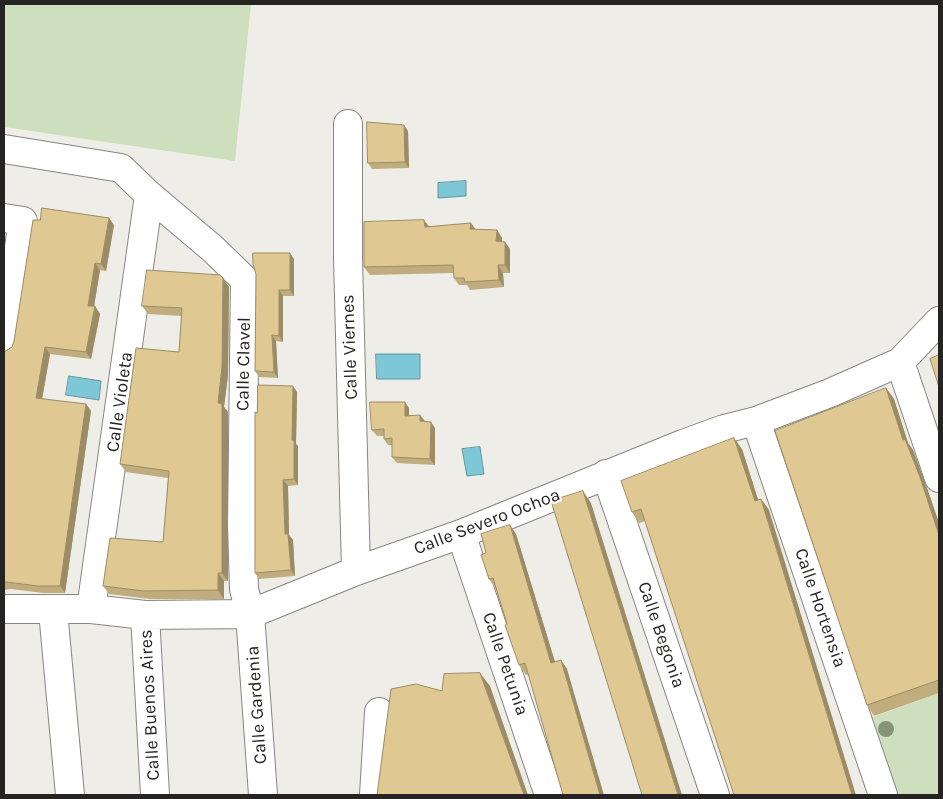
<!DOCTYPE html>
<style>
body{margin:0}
#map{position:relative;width:943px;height:799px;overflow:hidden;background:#efede8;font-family:Karla,sans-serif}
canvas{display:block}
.frame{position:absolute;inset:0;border:5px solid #252422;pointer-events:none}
</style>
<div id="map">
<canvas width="943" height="799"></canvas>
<div class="frame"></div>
</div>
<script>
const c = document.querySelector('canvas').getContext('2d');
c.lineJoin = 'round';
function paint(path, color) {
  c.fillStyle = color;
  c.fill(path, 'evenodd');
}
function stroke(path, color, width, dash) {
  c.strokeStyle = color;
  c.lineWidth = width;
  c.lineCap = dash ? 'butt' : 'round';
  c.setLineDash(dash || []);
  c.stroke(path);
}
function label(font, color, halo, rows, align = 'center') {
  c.font = font + ' Karla,sans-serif';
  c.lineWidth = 4.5;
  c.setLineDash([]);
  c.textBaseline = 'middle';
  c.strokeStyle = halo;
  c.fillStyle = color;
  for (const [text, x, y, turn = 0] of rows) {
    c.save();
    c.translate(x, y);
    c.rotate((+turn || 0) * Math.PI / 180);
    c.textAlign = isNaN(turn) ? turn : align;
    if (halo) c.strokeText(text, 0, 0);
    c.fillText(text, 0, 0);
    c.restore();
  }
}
paint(new Path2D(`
 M4,4H251L235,161L4,127Z
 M939,693V795H896L870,718Z`), '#cedfbe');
const water = new Path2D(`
 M466,181V196L438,198V183Z
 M376,354H420V379H377Z
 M69,376L101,381L99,400L66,395Z
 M480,447L484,474L467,476L462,449Z`);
paint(water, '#7dc7d6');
stroke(water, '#6396a0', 1);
const minor = new Path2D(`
 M348,124V258L356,571
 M4,149L121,168L149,195L213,249L245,280L242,525L244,589L250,614L263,795
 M4,218L23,221L4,345
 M900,362L939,478
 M756,421L883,795
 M606,474L715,795
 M461,534L549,795
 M4,609H91L145,615L250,614L356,571L461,534L683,444L724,429L756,421L830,393L900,362L939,321
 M91,609L149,195
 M53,611L70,795
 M145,615L155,795
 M374,795L379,712`);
stroke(minor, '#878580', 30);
stroke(minor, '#fff', 28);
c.fillStyle = '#889373';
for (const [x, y] of [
 [886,729]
]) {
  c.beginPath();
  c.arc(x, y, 8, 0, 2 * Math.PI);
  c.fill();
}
paint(new Path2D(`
 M408,131L409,168L372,169L368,163Z
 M424,220L429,227L471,223L475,229L497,230L502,238V242H505L510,249V273H503L504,287L470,290L467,285H459L454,278L453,273L370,275L364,267Z
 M114,225L106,271L100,270L94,306H95L100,314L91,359L50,354L42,399L86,404L91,411L65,593H43L11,589L4,590V352L12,347Z
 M294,259V296H283V342L276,341L278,378L259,377L255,371L256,274Z
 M229,287L228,375L224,407L228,412V581H224V599H150L109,594L103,586L163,542L168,478L126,472L120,464L179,352L182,316L148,314L142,306Z
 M886,388L894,399L908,443L913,450L927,488L939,523V693L874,716L867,705Z
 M297,392L296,444L298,446V485L288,486L289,535L293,540L295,576L259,579L255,573L257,413Z
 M409,408V416L425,422L435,428V465L397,463L392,457V445H388L384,439V436H377L372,430Z
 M742,449L758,500L761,499L769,510L645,521L639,523L632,512Z
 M516,534L555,662L561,660L567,669L526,675L519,665L507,624L496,589L489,579L486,553Z`), '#c0ac7d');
paint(new Path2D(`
 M404,125L408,131L409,168L405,162Z
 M109,218L114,225L106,271L101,264Z
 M424,220L430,228L425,227Z
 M471,223L476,230L470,229Z
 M497,230L502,238V249L496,241Z
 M505,242L510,249V273L505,265Z
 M290,253L294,259V296L290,290Z
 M95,263L100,270L93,313L88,306Z
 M498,265L503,273L504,287L499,280Z
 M223,278L229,287L228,375L224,407L228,412V581L222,573L218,403Z
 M279,290L283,296V342L279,336Z
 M95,306L100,314L91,359L86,352Z
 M272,335L276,341L278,378L274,372Z
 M45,347L50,354L41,405L36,398Z
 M293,386L297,392L296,444L298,446V485L294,479L292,440Z
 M886,388L894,399L908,443L913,450L927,488L939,523V535L903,440Z
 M405,402L409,408V422L405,416Z
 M86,404L91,411L65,593L60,586Z
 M420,415L425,421H420Z
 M431,422L435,428V465L430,459Z
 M734,438L742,449L762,512L755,501Z
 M283,480L288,486L289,535L293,540L295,576L291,570L285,534Z
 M583,491L591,503L682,795H678Z
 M761,499L769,510L856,795H852Z
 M510,525L516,534L558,672L551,663Z
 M218,573L224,581V599L218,590Z
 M561,660L567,669L604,795H600Z
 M480,673L490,686L528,795H524Z`), '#9c8c66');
const building = new Path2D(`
 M367,122L404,125L405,162L368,163Z
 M42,208L109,218L101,264L95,263L88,306H95L86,352L45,347L36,398L86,404L60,586H38L6,582H4V352L12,347L14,341L33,220H40Z
 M424,220L425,227L471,223L470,229L497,230L496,241L505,242V265H498L499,280L465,282L464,278H454L453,265L364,267V222Z
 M253,253H290V290H279V336L272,335L274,372L255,371L256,274L253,264Z
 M147,270L220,275L223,278L222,367L218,403L222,404V573H218V590L144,591L103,586L110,538L163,542L169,471L120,464L136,348L179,352L182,308L142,306Z
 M939,355V387L930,359Z
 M258,385L293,386L292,440H294V479L283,480L285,534H288L291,570L255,573V412L257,413Z
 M886,388L903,440L905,439L920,477L939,535V680L867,705L775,431Z
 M370,402H405V416L420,415V421L431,422L430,459L392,457V438L384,439V429L372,430Z
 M734,438L755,501L761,499L852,795H734L641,509L632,512L621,481Z
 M583,491L678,795H642L551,501Z
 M510,525L551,663L561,660L600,795H563L525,663L519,665L505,625L507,624L493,578L489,579L481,555L486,553L481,534Z
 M480,673L524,795H377L391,689L416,684L442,691L444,674Z`);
paint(building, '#dfc891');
stroke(building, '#9c8c66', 1);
label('18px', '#252422', '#fff', [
 ["Calle Viernes",350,347,-92],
 ["Calle Clavel",244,364,-89],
 ["Calle Violeta",120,402,-82],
 ["Calle Severo Ochoa",487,522,-21],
 ["Calle Hortensia",820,608,71],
 ["Calle Begonia",661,635,71],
 ["Calle Petunia",505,664,71],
 ["Calle Buenos Aires",150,705,-93],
 ["Calle Gardenia",257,705,-94]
]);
</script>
